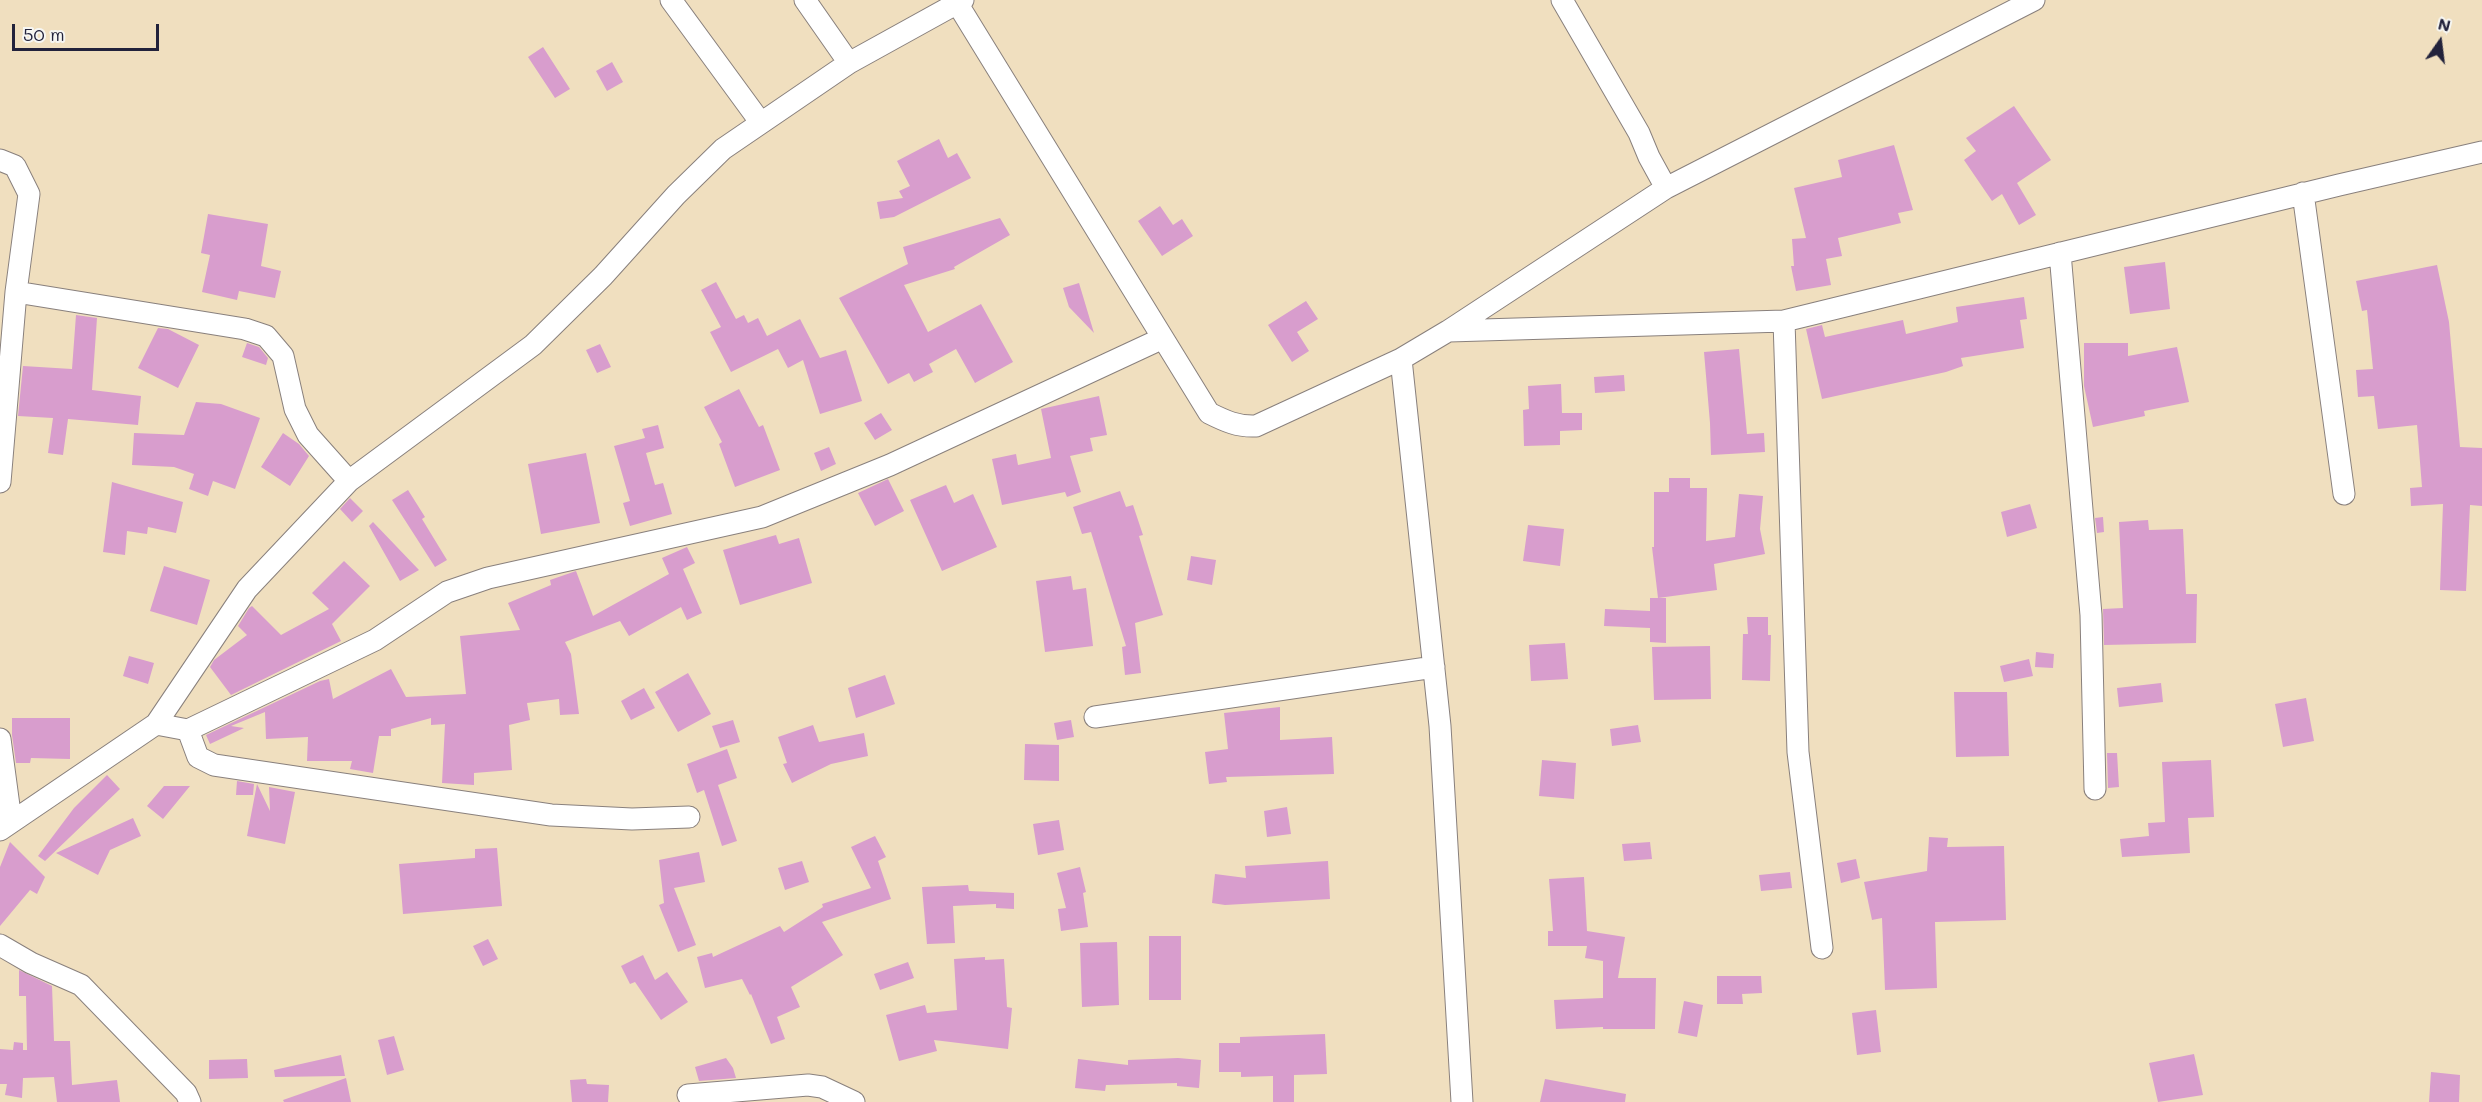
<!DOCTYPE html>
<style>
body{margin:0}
#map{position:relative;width:2482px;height:1102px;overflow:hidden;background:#f0dfbf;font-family:Mali,sans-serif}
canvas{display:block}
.north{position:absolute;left:2410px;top:12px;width:60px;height:60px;-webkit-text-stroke:4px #f6f6f2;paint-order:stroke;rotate:14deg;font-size:16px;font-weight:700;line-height:24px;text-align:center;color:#22223b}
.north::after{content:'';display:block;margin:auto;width:21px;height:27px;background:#22223b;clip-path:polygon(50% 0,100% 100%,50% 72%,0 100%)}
.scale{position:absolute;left:12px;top:24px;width:147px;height:27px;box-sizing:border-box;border:3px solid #22223b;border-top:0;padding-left:8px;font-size:18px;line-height:21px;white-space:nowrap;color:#22223b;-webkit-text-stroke:4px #f6f6f2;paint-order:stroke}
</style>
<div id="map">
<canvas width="2482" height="1102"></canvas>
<div class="north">N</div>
<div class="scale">50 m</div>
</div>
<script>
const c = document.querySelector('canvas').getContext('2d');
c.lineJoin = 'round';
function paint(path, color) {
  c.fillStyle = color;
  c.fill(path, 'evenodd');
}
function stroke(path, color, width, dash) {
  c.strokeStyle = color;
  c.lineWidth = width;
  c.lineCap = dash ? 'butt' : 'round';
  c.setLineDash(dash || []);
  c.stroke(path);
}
paint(new Path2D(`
 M543,47L570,89L555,98L528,57Z
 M612,62L623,82L607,91L596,71Z
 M2014,106L2051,160L2017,183L2036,215L2019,225L2002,194L1992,201L1964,160L1976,151L1966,138Z
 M939,139L948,158L957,153L971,178L894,217L880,219L877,202L903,198L899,191L910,186L897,161Z
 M1894,145L1913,210L1898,213L1901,223L1838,238L1842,256L1826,259L1831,285L1796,291L1791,266H1794L1792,239L1806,238L1794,188L1842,177L1838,160Z
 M1160,206L1173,225L1182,219L1193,236L1162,256L1138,221Z
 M208,214L268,224L261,266L281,271L275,298L239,291L237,300L202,292L210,255L201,253Z
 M1000,218L1010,235L954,267L955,269L904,285L928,332L981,304L1013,362L975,383L956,349L929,364L933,372L914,382L909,373L888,384L839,298L908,264L903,247Z
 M2165,262L2170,309L2130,314L2124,267Z
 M2437,265L2449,322L2460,447L2482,448V506L2470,505L2466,591L2440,590L2443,504L2411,506L2410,488L2422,487L2417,425L2378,429L2374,396L2358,397L2356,370L2373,369L2367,310L2362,311L2356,281Z
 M716,282L736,319L744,315L748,323L758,318L767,336L800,319L820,358L846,350L862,401L820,414L803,360L788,368L778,349L731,372L710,332L721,327L701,290Z
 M1079,283L1094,333L1069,307L1063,288Z
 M2024,297L2027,319L2020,320L2024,348L1961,358L1963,366L1946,372L1822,399L1806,329L1822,325L1825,337L1903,320L1906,334L1958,322L1956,307Z
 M1306,301L1318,319L1297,332L1309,351L1292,362L1268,325Z
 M76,315L97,318L92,390L141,396L138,425L68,419L63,455L48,453L53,418L18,416L23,366L72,369Z
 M158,328L168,329L199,345L178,388L138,368Z
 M247,343L259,347L268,358L266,365L242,357Z
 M2084,343H2128V356L2177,347L2189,402L2144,411L2145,416L2093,427L2084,386Z
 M600,344L611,367L597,373L586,350Z
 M1739,349L1747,434L1764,433L1765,452L1711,455L1710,423L1704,352Z
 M1624,375L1625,391L1595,393L1594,377Z
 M1561,384L1562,413H1582V430L1560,431V445L1524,446L1523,410L1529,409L1528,386Z
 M739,389L759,427L763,425L780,470L735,487L719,444L722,442L704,407Z
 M1099,396L1107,435L1090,438L1093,451L1070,456L1081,492L1067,497L1065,492L1002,505L992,459L1016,454L1018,465L1051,458L1041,409Z
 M196,402L221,404L260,418L235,489L213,481L208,496L189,489L194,474L174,467L132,465L134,433L184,435Z
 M881,413L892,430L875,440L864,423Z
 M658,425L664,448L646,453L655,485L663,483L672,514L630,526L623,503L630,501L614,446L645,438L642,429Z
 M283,433L299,444L309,456L290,486L261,467Z
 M829,447L836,464L821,471L814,453Z
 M586,453L600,523L541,534L528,464Z
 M1669,478H1690V488H1707L1706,541L1735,537L1739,494L1763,496L1760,529L1765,554L1714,564L1717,590L1658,598L1652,547H1654V492H1669Z
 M888,479L904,511L875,526L858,493Z
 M112,482L183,502L176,533L148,527L147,534L127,531L125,555L103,552Z
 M946,485L954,503L973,494L997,547L942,571L910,500Z
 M408,490L425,517L422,519L447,560L435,567L392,500Z
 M1120,491L1126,507L1133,505L1143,535L1139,536L1163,615L1135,623L1141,673L1125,675L1122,647L1126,646L1091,532L1082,534L1073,507Z
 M350,498L363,511L352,522L340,509Z
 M2030,504L2037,528L2007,537L2001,512Z
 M2103,517L2104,532L2097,533L2095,518Z
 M2148,520L2149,530L2183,529L2186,594H2197L2196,643L2104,645L2103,609L2123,608L2119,522Z
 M373,522L419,570L400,581L369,526Z
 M1528,525L1564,529L1560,566L1523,561Z
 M776,535L779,544L799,538L812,583L740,605L723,550Z
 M687,547L695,563L683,569L702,613L687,620L681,607L629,636L620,621L565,642L571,654L579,714L560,715L559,699L527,703L530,720L509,725L512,770L474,773V785L442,783L445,724L431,725V718L391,729V736H379L373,773L350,769L352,761H307L308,737L266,739L265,712L231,726L244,728L210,744L206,735L320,681L329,679L333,699L391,669L406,697L466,694L460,636L520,630L508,603L551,585L550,580L576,571L593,616L669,574L662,558Z
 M1191,556L1216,560L1212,585L1187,580Z
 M344,561L370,586L332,624L341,641L231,695L210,667L214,660L247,635L238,626L249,608L252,606L281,635L329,609L312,593Z
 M164,566L210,580L197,625L150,611Z
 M1071,576L1073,590L1086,588L1093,646L1045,652L1036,581Z
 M1650,598H1666V643L1650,642V628L1604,626L1605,609L1650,611Z
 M1747,617H1768V635H1771L1770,681L1742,680L1743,634H1748Z
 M1565,643L1568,679L1531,681L1529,645Z
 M1710,646L1711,699L1654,700L1652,647Z
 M2036,652L2054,654L2053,668L2035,667Z
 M129,656L154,663L148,684L123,676Z
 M2029,659L2033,676L2004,682L2000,666Z
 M688,673L711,714L678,732L655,692Z
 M885,675L895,704L856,718L848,688Z
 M2161,683L2163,702L2119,707L2117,688Z
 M644,688L655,708L631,720L621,701Z
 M1954,692H2007L2009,756L1956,757Z
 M2306,698L2314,741L2283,747L2275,704Z
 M1280,707V740L1332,737L1334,774L1226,777L1227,782L1209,784L1205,752L1228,749L1224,713Z
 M12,718H70V759L31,758L30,763H16L12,735Z
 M733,720L740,742L720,748L712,726Z
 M1071,720L1074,737L1057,740L1054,723Z
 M813,725L819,742L864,733L868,756L831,764L792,783L783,764L787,763L778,737Z
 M1638,725L1641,742L1612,746L1610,729Z
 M1025,744L1059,745V781L1024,780Z
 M727,749L737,778L718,785L737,841L722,846L704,790L697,793L687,764Z
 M2107,753H2117L2119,787L2108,788Z
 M1542,760L1576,763L1574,799L1539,796Z
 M2211,760L2214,817L2188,818L2190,853L2122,857L2120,839L2149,836L2148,823L2165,822L2162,762Z
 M107,775L120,789L45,861L38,856L74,808Z
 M237,781L254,784L253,795H236Z
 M257,784L270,811L269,787L295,792L285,844L247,836Z
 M164,786H190L163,819L147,806Z
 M1287,807L1291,834L1267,837L1264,811Z
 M133,818L141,836L110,850L98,875L56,853Z
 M1059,820L1064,850L1038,855L1033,824Z
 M875,836L886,857L878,861L891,899L822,922L843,955L791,987L800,1007L777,1017L785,1039L771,1044L751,994L750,995L742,979L705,988L697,957L712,953L713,957L780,926L784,932L823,907L822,904L871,888L851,847Z
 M1929,837L1948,838L1947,847L2004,846L2006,920L1935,922L1937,988L1885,990L1882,918L1872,920L1864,882L1927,871Z
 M10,842L45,877L37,894L30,890L0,926V867Z
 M1650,842L1652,859L1624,861L1622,844Z
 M497,848L502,906L403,914L399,864L475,858V849Z
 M699,852L705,882L674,888L696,945L678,952L659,905L664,903L659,860Z
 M1856,859L1860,878L1841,883L1837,863Z
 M802,861L809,882L785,890L778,868Z
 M1328,861L1330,899L1225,905L1212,903L1215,874L1246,878L1245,866Z
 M1080,867L1086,892L1083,893L1088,927L1061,931L1058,909L1066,908L1057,873Z
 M1790,872L1792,888L1761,891L1759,875Z
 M1584,877L1587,931L1625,937L1618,978H1656L1655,1029H1603V1027L1556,1029L1554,1000L1603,998V961L1585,958L1587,946H1548V931H1553L1549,879Z
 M968,885L969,891L1014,893V909L996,908V904L953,906L955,943L927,944L922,887Z
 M1149,936H1181V1000H1149Z
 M488,939L498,959L483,966L473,946Z
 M1117,942L1119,1005L1082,1007L1080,943Z
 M643,955L655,980L667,972L688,1002L661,1020L635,982L630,984L621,966Z
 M985,957V960L1004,959L1007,1007L1012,1008L1008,1049L934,1040L937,1051L899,1061L886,1015L925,1005L927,1013L957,1010L954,959Z
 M908,962L914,978L880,990L874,974Z
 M19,970L52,986L54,1041H70L72,1085L117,1080L120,1102H57L54,1077L23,1078L22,1098L5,1095L7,1084H0V1049L13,1050L14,1042L23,1043V1050H27L26,996H19Z
 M1717,976H1761L1762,993L1742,994L1743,1004H1717Z
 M1684,1001L1703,1005L1697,1037L1678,1033Z
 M1876,1010L1881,1052L1857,1055L1852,1013Z
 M1325,1034L1327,1074L1294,1075V1102H1273V1076L1241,1077V1072H1219V1043H1240V1037Z
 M394,1036L404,1070L387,1075L378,1040Z
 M2194,1054L2203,1095L2158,1102L2149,1063Z
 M341,1055L345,1076L275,1077L274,1070Z
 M726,1058L733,1068L736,1078L699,1081L695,1067Z
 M1178,1058L1201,1060L1199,1088L1177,1086V1083L1106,1085L1105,1091L1075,1088L1078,1059L1128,1065V1060Z
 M247,1059L248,1078L209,1079V1060Z
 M2431,1072L2460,1075L2459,1102H2429Z
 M346,1078L351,1102H284L283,1100Z
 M586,1079L587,1084L609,1085L608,1102H572L570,1080Z
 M1545,1079L1626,1094L1625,1102H1540Z`), '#d89dcd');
const street = new Path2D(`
 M671,0L761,123
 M805,0L849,63
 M957,3L1209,413C1225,421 1238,427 1256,426L1401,359
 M0,160L15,166L29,194L16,292L0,482
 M1666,188L2034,0
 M2303,193L2344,494
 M2060,253L2091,615L2095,789
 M16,292L245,329L266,336L283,356L295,409L308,435L349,481
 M1784,321L1798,752L1822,948
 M1449,331L1784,321L2339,185L2482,152
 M1095,717L1434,667
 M156,724L188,730L375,640L447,592L488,578L762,517L890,465L1163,338
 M188,730L198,757L214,765L551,815L632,819L689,817
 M0,739L11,821
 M0,830L156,724L247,589L349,481L533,345L603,276L676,195L723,149L849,63L963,0
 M0,945L31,963L81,985L186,1093L190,1102
 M688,1095L808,1085L822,1087L854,1102
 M1462,1102L1440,726L1401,359L1448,331L1666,188L1649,157L1639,133L1562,0`);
stroke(street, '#89807d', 23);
stroke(street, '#fff', 21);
</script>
